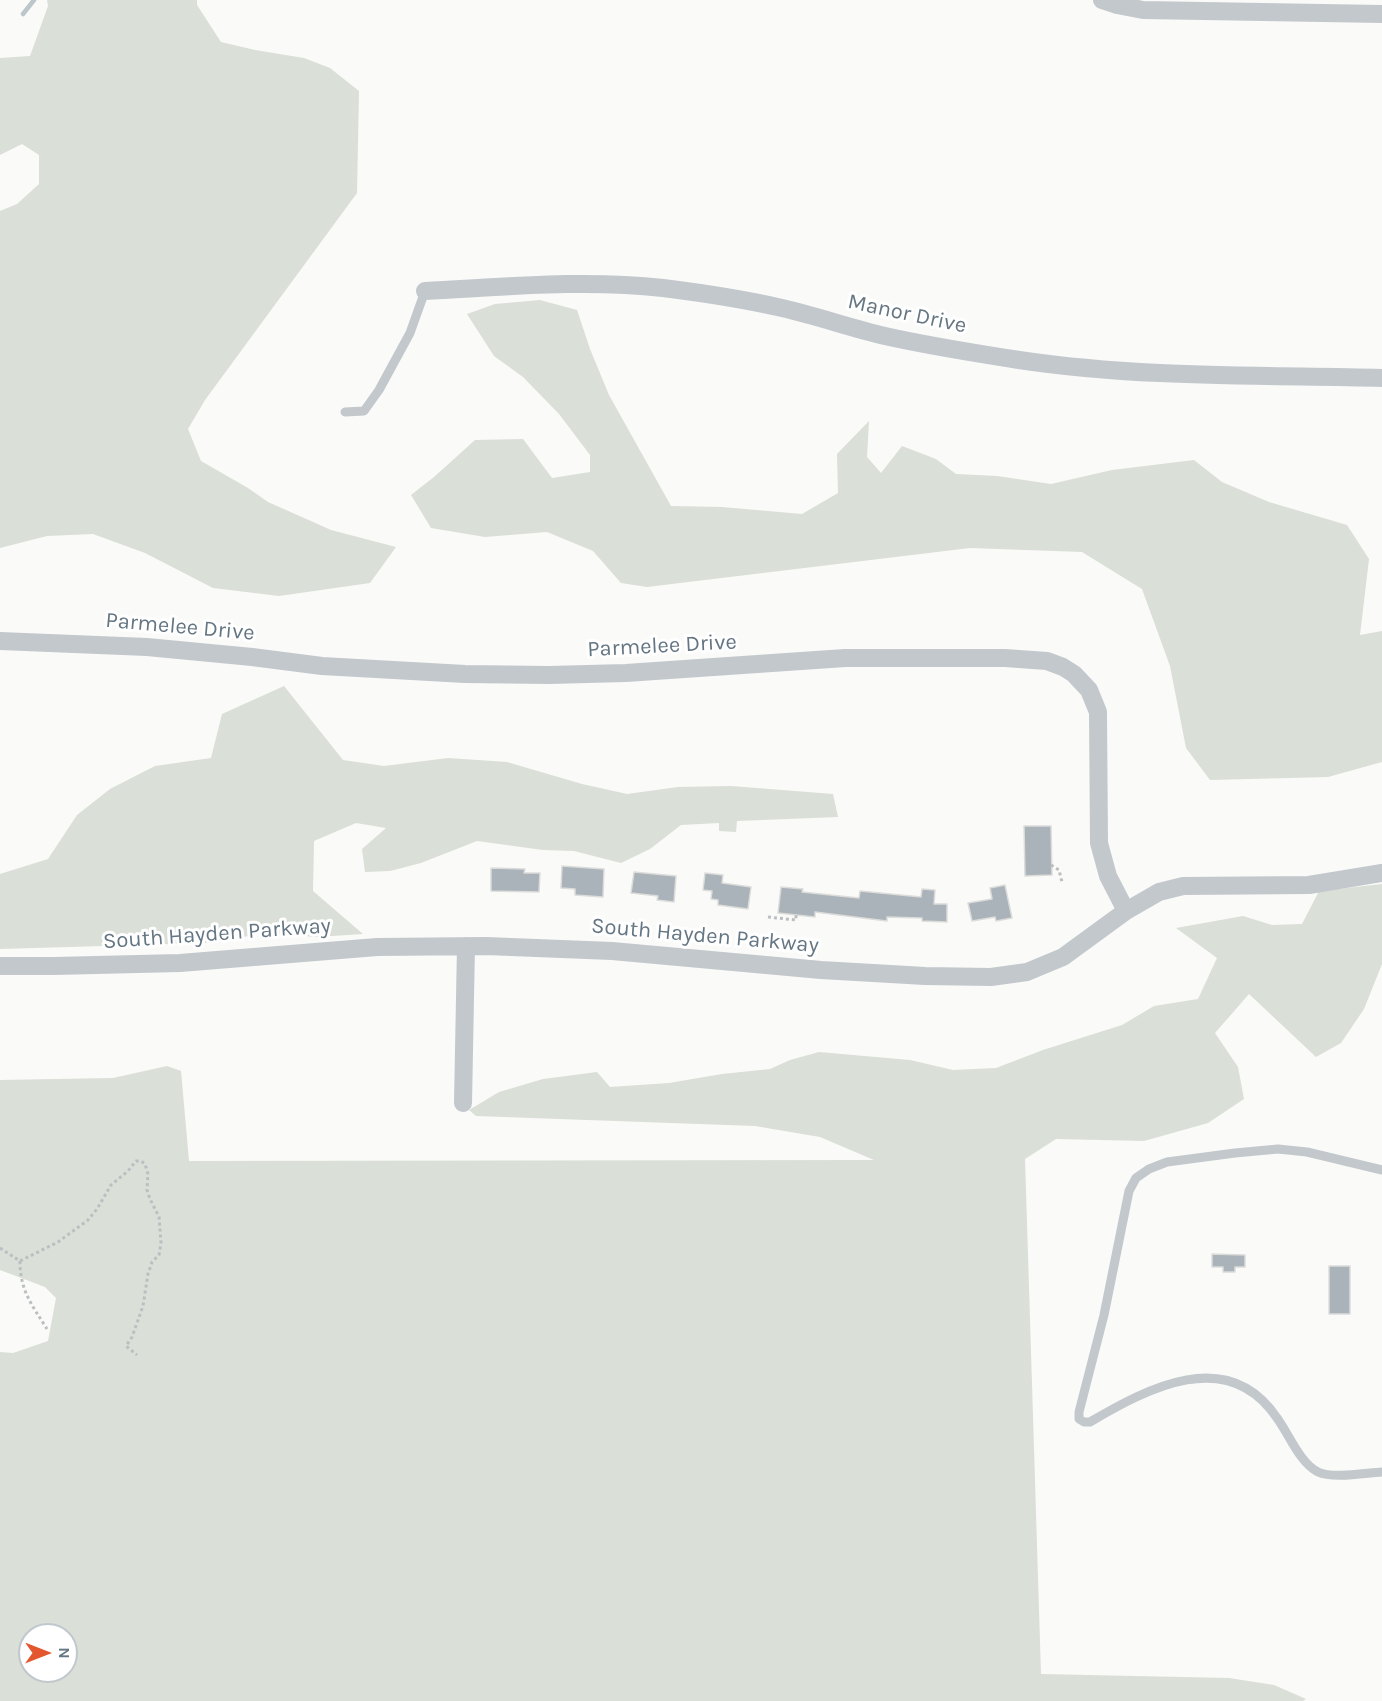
<!DOCTYPE html>
<style>
body{margin:0}
#map{position:relative;width:1382px;height:1701px;overflow:hidden;background:#fafaf8;font-family:Karla,sans-serif}
canvas{display:block}
.north{position:absolute;left:18px;top:1623px;width:60px;height:60px;box-sizing:border-box;background:#fff;border:2px solid #c1c8cd;border-radius:50%;rotate:90deg;font-size:16px;font-weight:700;line-height:24px;text-align:center;color:#657683}
.north::after{content:'';display:block;margin:auto;width:21px;height:27px;background:#e4572e;clip-path:polygon(50% 0,100% 100%,50% 72%,0 100%)}
</style>
<div id="map">
<canvas width="1382" height="1701"></canvas>
<div class="north">N</div>
</div>
<script>
const c = document.querySelector('canvas').getContext('2d');
c.lineJoin = 'round';
function paint(path, color) {
  c.fillStyle = color;
  c.fill(path, 'evenodd');
}
function stroke(path, color, width, dash) {
  c.strokeStyle = color;
  c.lineWidth = width;
  c.lineCap = dash ? 'butt' : 'round';
  c.setLineDash(dash || []);
  c.stroke(path);
}
function label(font, color, halo, rows, align = 'center') {
  c.font = font + ' Karla,sans-serif';
  c.lineWidth = 6;
  c.setLineDash([]);
  c.textBaseline = 'middle';
  c.strokeStyle = halo;
  c.fillStyle = color;
  for (const [text, x, y, turn = 0] of rows) {
    c.save();
    c.translate(x, y);
    c.rotate((+turn || 0) * Math.PI / 180);
    c.textAlign = isNaN(turn) ? turn : align;
    if (halo) c.strokeText(text, 0, 0);
    c.fillText(text, 0, 0);
    c.restore();
  }
}
paint(new Path2D(`
 M47,0H197V5L221,42L255,50L304,58L330,68L359,91L357,193L205,400L188,429L201,461L248,488L268,502L331,530L396,547L370,583L279,596L213,588L145,553L93,534L47,536L0,548V211L17,204L39,184V155L22,144L0,155V58L30,56L48,6Z
 M540,300L577,310L590,349L609,395L671,506L722,507L802,514L838,493L837,454L869,421L867,457L881,473L902,446L936,459L956,474L997,476L1051,484L1112,470L1194,460L1222,482L1269,502L1347,525L1369,559L1360,635L1382,631V762L1328,777L1210,780L1186,748L1170,666L1142,589L1082,552L970,548L647,587L621,583L593,551L547,532L485,537L431,528L411,495L434,477L475,440L523,439L552,478L590,472V455L559,414L523,377L494,356L467,314L495,304Z
 M284,686L343,760L384,766L448,758L507,762L582,784L627,794L678,787L731,786L833,794L838,817L737,821L736,832L719,831V823L681,825L650,849L621,863L574,851L543,850L477,841L421,863L390,871L365,872L362,849L386,828L356,823L314,841L313,891L363,934L316,937L268,933L205,943L0,949V874L48,859L77,815L110,789L155,766L211,758L222,714Z
 M1382,884V964L1364,1009L1341,1043L1316,1057L1249,994L1215,1033L1238,1067L1244,1099L1208,1123L1144,1141L1056,1139L1025,1159L1041,1674L1229,1678L1274,1685L1306,1699L1303,1701H0V1352L13,1353L48,1341L56,1298L45,1287L0,1270V1080L113,1078L167,1066L181,1071L189,1161L874,1160L820,1137L755,1126L476,1116L469,1110L499,1092L543,1079L597,1072L610,1087L669,1083L722,1074L770,1069L790,1060L819,1052L910,1060L953,1070L996,1068L1043,1050L1122,1025L1154,1006L1198,999L1217,958L1176,928L1243,916L1272,925L1302,924L1319,891ZM30,1635H66V1671H30Z`), '#dadfd7');
stroke(new Path2D(`
 M23,14L34,0`), '#bbc7cb', 4.5);
const building = new Path2D(`
 M1024,826H1051L1052,875L1025,876Z
 M562,866L604,869L603,897L575,895V889L561,888Z
 M491,868L525,869L524,873H540L539,892L491,891Z
 M634,872L676,876L674,902L657,900L658,896L631,893Z
 M705,873L723,875L722,883L751,887L748,909L718,905V900L711,899L712,891L703,890Z
 M1005,885L1012,918L996,921L995,917L972,921L968,903L992,899L990,888Z
 M781,887L803,889L802,892L859,898L860,891L921,897L922,889L935,890L934,904H947V922L922,921V918L887,917V921L815,912V917L778,913Z
 M1212,1254L1245,1255V1267H1235V1272H1223V1267H1212Z
 M1329,1266H1350V1314H1329Z`);
paint(building, '#aab3b9');
stroke(building, '#dcdcda', 1.5);
stroke(new Path2D(`
 M1051,865L1059,870L1062,882
 M768,917L796,920V915
 M0,1248L20,1261L58,1242L88,1220L97,1209L111,1185L128,1171L136,1161H141L145,1164L148,1174L147,1190L150,1199L159,1217L161,1243L159,1255L152,1262L148,1274L143,1306L132,1337L126,1346L137,1355
 M20,1261C20,1291 32,1305 47,1329`), '#bbbfc2', 3, [3, 3]);
stroke(new Path2D(`
 M345,412L364,411L379,390L410,333L425,291
 M1382,1170L1307,1152L1278,1149L1235,1153L1167,1162L1149,1169L1136,1178L1129,1191L1104,1315L1079,1412V1419L1084,1422H1090C1148,1388 1228,1345 1277,1418C1289,1434 1299,1462 1318,1472C1333,1479 1365,1473 1382,1472`), '#c3c8cc', 9);
stroke(new Path2D(`
 M1102,0L1117,5L1143,10L1382,14
 M425,291C504,287 584,279 663,288C703,293 743,299 782,308C817,316 851,328 885,336C929,346 974,353 1019,360C1139,378 1261,375 1382,378
 M0,641L147,647L252,657L322,666L465,674L549,675L626,673L845,658H1005L1047,661L1063,667L1074,674L1089,690L1098,712L1099,843L1108,876L1126,911
 M0,966H54L180,963L377,947L486,946L612,951L821,970L925,976L991,977L1027,972L1063,957L1126,911L1159,892L1183,886L1309,885L1382,873
 M463,1103L466,946`), '#c3c8cc', 18);
label('22px', '#657683', '#fff', [
 ["Manor Drive",907,314,12],
 ["Parmelee Drive",180,627,5],
 ["Parmelee Drive",662,646,-3],
 ["South Hayden Parkway",217,934,-4],
 ["South Hayden Parkway",705,936,5]
]);
</script>
